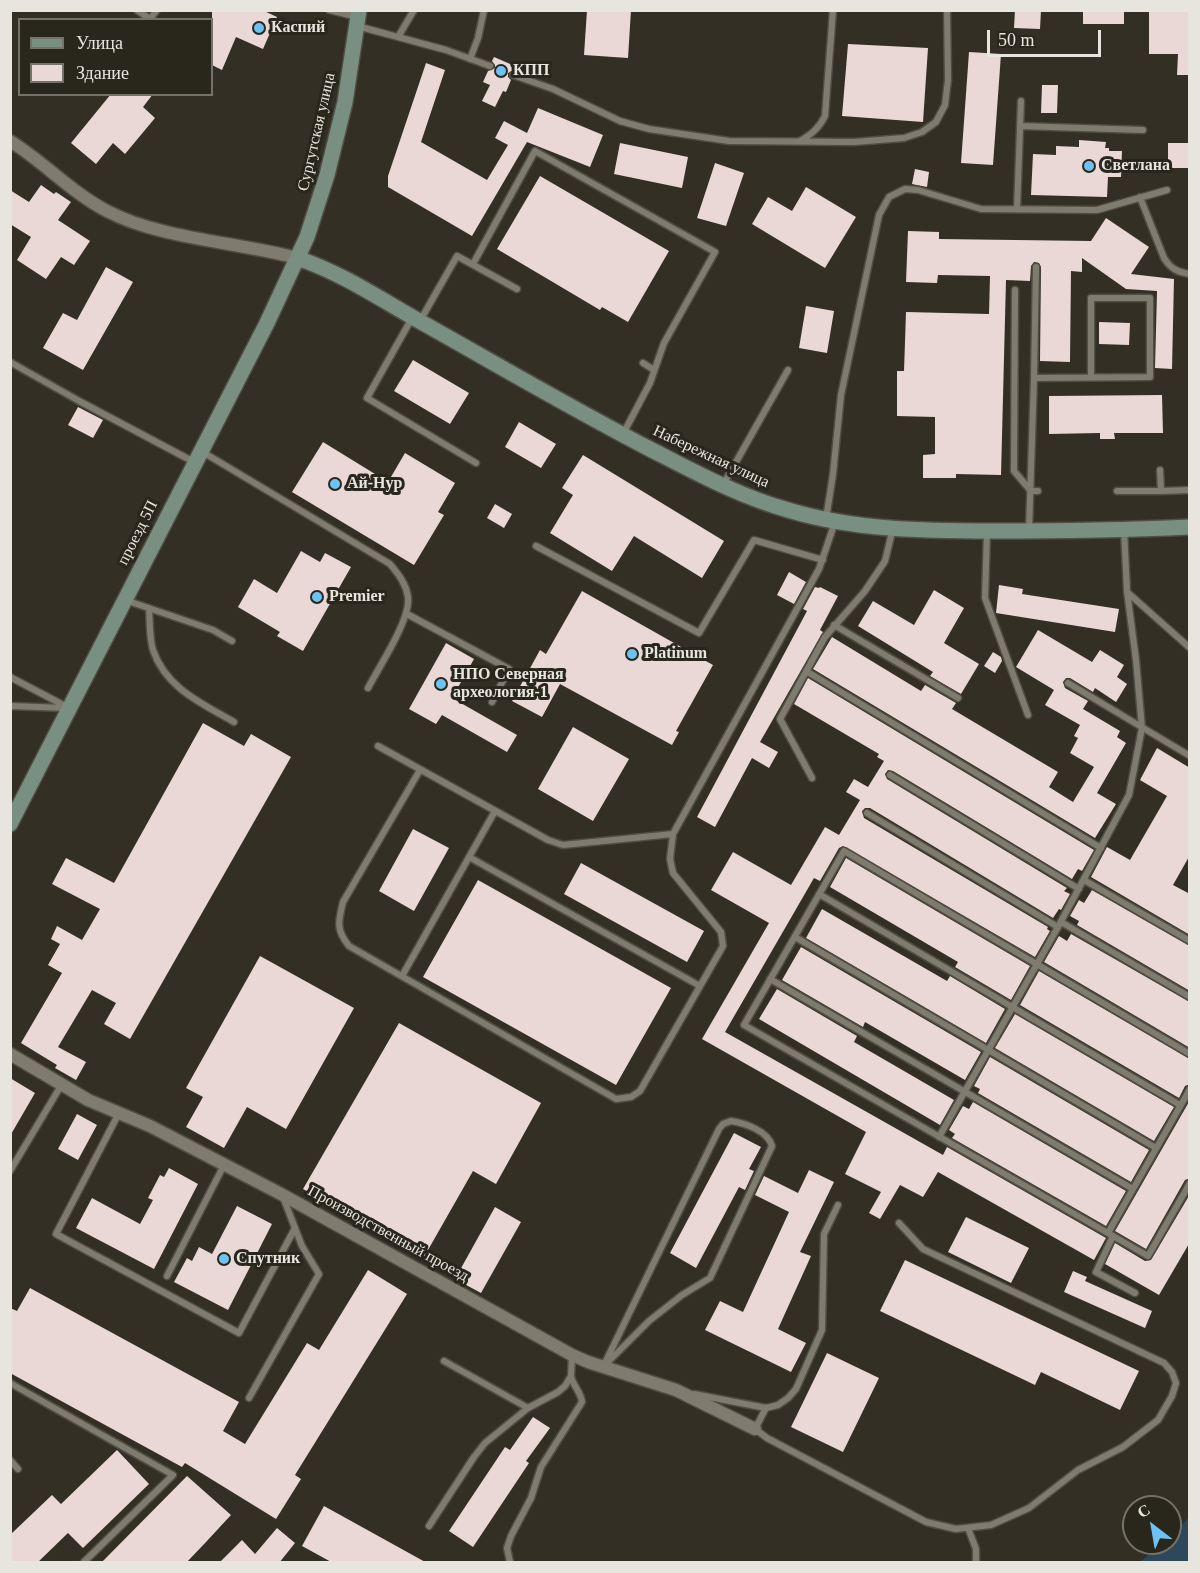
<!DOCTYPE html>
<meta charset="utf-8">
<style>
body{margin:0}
#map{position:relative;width:1200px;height:1573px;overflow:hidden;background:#332f25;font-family:"Times New Roman",serif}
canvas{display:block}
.frame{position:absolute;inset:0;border:12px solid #e7e5de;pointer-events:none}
.legend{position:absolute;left:18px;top:18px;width:195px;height:78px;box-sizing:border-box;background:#29261b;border:2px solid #757269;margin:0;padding:8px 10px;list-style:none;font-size:18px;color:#e7e5de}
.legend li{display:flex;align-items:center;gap:12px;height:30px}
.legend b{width:30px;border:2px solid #757269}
.north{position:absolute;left:1122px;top:1495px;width:60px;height:60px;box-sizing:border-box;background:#29261b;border:2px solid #757269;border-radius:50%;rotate:329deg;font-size:16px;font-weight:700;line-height:24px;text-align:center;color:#e7e5de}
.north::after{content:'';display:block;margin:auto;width:21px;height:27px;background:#6ec2f3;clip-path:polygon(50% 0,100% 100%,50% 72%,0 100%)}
.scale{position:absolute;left:987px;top:30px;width:114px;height:27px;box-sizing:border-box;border:3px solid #e7e5de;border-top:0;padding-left:8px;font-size:18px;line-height:21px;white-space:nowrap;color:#e7e5de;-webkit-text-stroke:4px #29261b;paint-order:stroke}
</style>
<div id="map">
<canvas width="1200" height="1573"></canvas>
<div class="frame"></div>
<ul class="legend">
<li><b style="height:8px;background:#788f82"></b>Улица</li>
<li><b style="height:16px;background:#e9d8d6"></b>Здание</li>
</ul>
<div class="north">С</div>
<div class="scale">50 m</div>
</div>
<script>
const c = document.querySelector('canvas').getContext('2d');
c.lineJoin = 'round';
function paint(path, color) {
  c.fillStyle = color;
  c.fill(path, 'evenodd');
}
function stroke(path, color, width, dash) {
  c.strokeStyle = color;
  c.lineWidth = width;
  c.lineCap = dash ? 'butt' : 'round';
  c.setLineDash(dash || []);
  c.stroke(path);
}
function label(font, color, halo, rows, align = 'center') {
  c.font = font + ' "Times New Roman",serif';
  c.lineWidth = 6;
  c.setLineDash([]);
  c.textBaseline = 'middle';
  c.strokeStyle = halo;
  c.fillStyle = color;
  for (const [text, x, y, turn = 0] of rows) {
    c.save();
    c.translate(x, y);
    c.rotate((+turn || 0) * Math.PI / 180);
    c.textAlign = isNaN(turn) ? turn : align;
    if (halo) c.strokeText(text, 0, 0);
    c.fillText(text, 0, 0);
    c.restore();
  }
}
paint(new Path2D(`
 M1189,1517V1562H1140L1164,1543H1170V1537Z`), '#2d485a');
paint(new Path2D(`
 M262,10L277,17L263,49L236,37L222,70L212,65V11Z
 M587,10H631L628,58L584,55Z
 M1015,10H1041L1040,29L1014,28Z
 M1083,10H1124V24H1083Z
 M1149,10H1190V75H1177L1178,54H1149Z
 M848,44L928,48L923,122L842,116Z
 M969,52L1001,54L993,165L961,163Z
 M494,57L517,67L515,70L508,73V77L511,80L506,92L503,91L495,107L482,101L490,85L483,82L488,71L495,68V65L492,61Z
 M426,63L445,70L421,142L487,180L508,145L495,138L504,121L527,133L538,108L603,135L590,167L527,142L472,236L388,187V176Z
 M1042,85H1058L1057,113H1041Z
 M111,94H153L143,107L155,118L125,154L113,143L96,164L71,143Z
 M1079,140L1106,142L1105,148H1109V151H1122L1121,177H1108L1107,197L1031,195L1033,154L1056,155V146L1079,147Z
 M620,143L688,157L682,188L614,174Z
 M1168,143H1190V168H1168Z
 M715,163L744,173L726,226L697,218Z
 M915,169L929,172L927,187L912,184Z
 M540,176L669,251L628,322L602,307L600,310L497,249Z
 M41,185L54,194L56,192L71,202L58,220L90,241L74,265L61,257L46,279L17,260L31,237L10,224V190L29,202Z
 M806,187L856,217L825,268L752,224L768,197L792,211Z
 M1106,218L1149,247L1131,274L1174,279L1172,369L1155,368L1157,291L1126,289L1082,258V272L1071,271L1070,362L1040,361L1041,267L1039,263L1034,262L1031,266L1030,281L1006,280L1001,475L956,474V478H923V455L935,454V417L897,416V371H904L906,312L989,314L990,276L938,275L937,283L906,282L908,231L939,232V239L1091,241Z
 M106,267L133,282L83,370L43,348L63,313L77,320Z
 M806,306L834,311L827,353L799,348Z
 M1099,322L1130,323L1129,345L1099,344Z
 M413,360L469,393L450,424L394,391Z
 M1162,395L1163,433H1114L1115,439H1100V433L1049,434V396Z
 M78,407L103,420L93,438L68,425Z
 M519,422L556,444L541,468L505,447Z
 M323,442L388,482L405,453L455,483L438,512L444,515L414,565L292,492Z
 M583,455L724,541L702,578L634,536L612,571L550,533L573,495L562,488Z
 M495,504L512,514L504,528L487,518Z
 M301,551L320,562L325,553L351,567L303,651L277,636L280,632L238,607L254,579L277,593Z
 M789,572L806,582L794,604L777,595Z
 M999,585L1023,589L1022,594L1119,609L1115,632L996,613Z
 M815,587L819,588L820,587L838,596L820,630L823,632L760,742L778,752L769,768L752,758L715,827L697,817L807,611L803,609Z
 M934,590L964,608L944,643L979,664L961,694L930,676L933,672L858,626L873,601L914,625Z
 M582,591L713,665L676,731L679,732L672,745L560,684L542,717L512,701L540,650L546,654Z
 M1038,630L1092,662L1100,650L1124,665L1117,677L1127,684L1116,702L1095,688L1093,692L1070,678H1066L1063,682L1065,688L1088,701L1083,709L1120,731L1117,737L1126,743L1097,793L1116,804L1095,838L813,669L832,637L921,691L925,685L956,703L952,709L1058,772L1049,787L1073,802L1094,767L1070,753L1078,738L1074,736L1080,725L1045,705L1054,690L1016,667Z
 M446,643L474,659L452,698L517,735L507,752L442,715L436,724L409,709Z
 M993,652L1001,657L1002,661L995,673L984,666Z
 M808,678L1094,850L1082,871L1078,869L1072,879L893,771L888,770L885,774L887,779L1067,888L1064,891L1070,894L1061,910L1059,909L1053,918L870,808H865L862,811L864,818L1048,927L1047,929L1050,931L1035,957L843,846L839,848L820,881L814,878L725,1032L943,1155L947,1147L1106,1238L1094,1260L938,1172L923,1197L900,1185L880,1219L869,1213L881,1192L845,1174L866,1132L702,1039L769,923L711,890L733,852L791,885L825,827L839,835L860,800L846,792L854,779L868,787L884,761L877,757L879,754L794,704Z
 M203,723L244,746L251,734L291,757L130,1039L104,1024L116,1003L92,990L58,1047L86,1062L76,1080L55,1068L57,1065L21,1043L62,973L48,965L60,944L51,939L57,926L82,940L100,909L52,884L66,858L114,883Z
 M573,727L629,759L593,821L538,789Z
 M1157,748L1190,768V855L1173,885L1190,894V935L1091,877L1107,847L1130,860L1167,796L1140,780Z
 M413,829L449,848L414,911L379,891Z
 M846,858L1030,966L1011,1000L955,967L958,962L830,887Z
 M581,863L704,931L687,962L564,894Z
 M478,880L671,988L616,1085L423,977Z
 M1092,890L1190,946V991L1077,925L1079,921L1070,916L1079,900L1084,903Z
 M822,909L947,981L950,976L1005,1009L986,1043L806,938Z
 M1071,934L1190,1002V1048L1044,962L1059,936L1067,941Z
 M801,947L981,1052L965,1080L865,1022L863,1027L782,980Z
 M260,956L354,1008L286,1129L247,1107L224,1148L186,1127L203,1097L186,1088Z
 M1039,971L1190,1059V1084L1185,1086L1179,1098L1020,1005Z
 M777,989L857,1036L854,1042L954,1100L940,1125L759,1019Z
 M1015,1014L1174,1107L1154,1141L995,1048Z
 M399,1023L541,1103L496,1184L473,1171L424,1257L303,1189Z
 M990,1057L1149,1150L1131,1182L978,1093L980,1089L974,1086Z
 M10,1078L35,1093L10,1136Z
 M1190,1100V1178L1185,1180L1146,1249L1115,1231Z
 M973,1102L1126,1191L1106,1226L952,1138L955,1134L949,1130L963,1106L969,1109Z
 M77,1114L97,1125L78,1160L58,1149Z
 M734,1133L761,1147L749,1169L754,1171L745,1190L739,1187L696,1268L670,1253Z
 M169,1168L198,1184L154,1269L76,1228L92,1198L140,1224L153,1200L148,1198L160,1175L164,1177Z
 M809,1170L834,1182L800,1252L811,1256L778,1329L806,1343L791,1372L705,1330L720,1301L743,1312L789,1212L755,1195L764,1176L798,1193Z
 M1190,1194V1242L1159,1295L1105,1264L1115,1243L1145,1261L1151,1260Z
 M237,1206L272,1224L228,1310L174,1282L187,1258L192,1261L199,1247L212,1254Z
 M495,1207L521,1222L481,1293L455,1279Z
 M966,1217L1029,1248L1011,1283L948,1252Z
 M905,1260L1139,1371L1120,1410L1041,1372L1035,1385L880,1311Z
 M368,1270L407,1294L295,1475L301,1479L276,1519L185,1463L182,1467L10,1373V1308L17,1311L30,1288L239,1402L223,1431L245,1444L307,1343L319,1350Z
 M1073,1271L1087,1277L1085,1281L1152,1311L1145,1328L1064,1292Z
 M827,1353L879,1378L843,1452L791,1427Z
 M533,1417L550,1428L526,1461L529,1463L473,1547L449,1531L505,1447L510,1450Z
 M117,1450L149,1484L83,1548L68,1533L37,1563H10V1535L52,1495L61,1504Z
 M187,1476L231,1515L206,1542L186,1563H101Z
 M324,1506L427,1563H333L302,1546Z
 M277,1528L295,1543L279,1563H219L242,1540L255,1554Z`), '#e9d8d6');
const lane = new Path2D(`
 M137,10L150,19L157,10
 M329,10L358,17
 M357,26L446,50L490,66
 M398,37L414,10
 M470,59L478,38L484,10
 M513,75L553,89L620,121L649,129L729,141L854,142L904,138L922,132L936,122L945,105L948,80L947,10
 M1020,126L1143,130
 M800,141C812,134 819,128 825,116L833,10
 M1140,197L1164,258C1171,269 1177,272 1190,274
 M1017,209L1021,101
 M473,264L535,151L715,252L664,343L650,383L623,434
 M1015,290L1014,471L1031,491H1038
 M412,318L367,398L476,463
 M420,321L457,256L517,289
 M10,362L81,402L194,462
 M643,363L654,370
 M1034,378L1036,267
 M201,451L390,564C398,574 406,583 408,597C411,619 379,667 368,688
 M1160,470L1161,491L1190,490
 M723,485L788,370
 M1117,491H1161
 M826,519L833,474L841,395L879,215L889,197L905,189L918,190L981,209L1097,210L1167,190
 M1029,530L1034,378L1150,377V298H1091V377
 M987,532L985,598L1028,715
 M536,546L699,633L754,540L823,560
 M1127,592L1190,648
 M125,600L213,630L232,641
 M149,608C150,621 149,637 153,650C166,688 201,703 234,722
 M407,614L509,669L492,702
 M834,625L958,698
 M806,671L1101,848
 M10,677L69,708
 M1068,683L1190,756
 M10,706L66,708
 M378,746L548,840L563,845L673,834
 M420,770L343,902C338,922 336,930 349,946L616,1099L631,1097L640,1091L723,946L721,932L673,873L670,859L673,834L819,569L835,522
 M890,775L1079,889
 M812,778L780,719L825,637L865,591L885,561L893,528
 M867,813L1058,927
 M469,857L700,986
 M1084,880L1190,941
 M819,894L1180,1105
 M1061,922L1190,997
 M795,937L1156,1148
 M402,976L495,811
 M770,979L1133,1189
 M1190,1054L844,851L744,1025L1148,1256L1190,1183
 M119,1113L56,1234L239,1333L295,1228
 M731,1121C745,1123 768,1131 772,1146L710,1278L682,1295L649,1321L603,1367L719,1129L723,1124Z
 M939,1137L1058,927L1129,795L1142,728L1136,660L1127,591L1124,530
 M10,1171L62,1084
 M1108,1233L1190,1089
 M1113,1236L1096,1272L1135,1293
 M167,1276L224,1165
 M444,1361L528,1408
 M10,1383L173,1475L84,1562
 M694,1394L766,1408L778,1405L788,1398L796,1389L822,1330L824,1234L838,1205
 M249,1398L319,1274L302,1246L283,1197
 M766,1408L755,1429L767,1438L926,1522L956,1529L991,1525L1029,1508L1078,1470L1123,1447L1158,1420L1172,1396L1176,1383L1172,1372L1164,1363L923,1249L899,1223
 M10,1460L18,1469
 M429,1526L474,1457L485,1443L528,1408L558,1392L565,1386L571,1376L572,1356
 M968,1528L976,1549V1562
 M510,1562L507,1548L511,1536L531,1498L541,1467L582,1402C581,1392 573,1386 571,1376`);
const street = new Path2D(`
 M10,141C44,162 72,193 107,211C160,239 238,242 297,258
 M10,1054L88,1100L150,1126L281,1194L572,1355L588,1362L676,1390L755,1429`);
const secondary = new Path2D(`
 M297,258C342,273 380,299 421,322C496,364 571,408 648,448C693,471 738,496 788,510C854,530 924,531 993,531C1058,531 1124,530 1190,527
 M10,824L267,323L307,237L327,175L345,102L359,10`);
stroke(lane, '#504d44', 9);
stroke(street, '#504d44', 15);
stroke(secondary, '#504d44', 18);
stroke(lane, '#807b6f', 6);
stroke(street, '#807b6f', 12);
stroke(secondary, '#788f82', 15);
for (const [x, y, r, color] of [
 [259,28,6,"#6ec2f3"],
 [501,71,6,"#6ec2f3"],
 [1089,166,6,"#6ec2f3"],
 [335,484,6,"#6ec2f3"],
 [317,597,6,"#6ec2f3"],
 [632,654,6,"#6ec2f3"],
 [441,684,6,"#6ec2f3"],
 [224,1259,6,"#6ec2f3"]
]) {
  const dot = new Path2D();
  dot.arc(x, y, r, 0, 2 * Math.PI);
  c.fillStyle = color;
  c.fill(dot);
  stroke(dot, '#29261b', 2);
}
label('bold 16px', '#e7e5de', '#29261b', [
 ["Каспий",271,28],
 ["КПП",513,71],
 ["Светлана",1101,166],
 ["Ай-Нур",347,484],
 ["Premier",329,597],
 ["Platinum",644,654],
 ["НПО Северная",453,675],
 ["археология-1",453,693],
 ["Спутник",236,1259]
], 'left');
label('16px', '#e7e5de', '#29261b', [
 ["Сургутская улица",317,132,-77],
 ["Набережная улица",711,457,25],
 ["проезд 5П",138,533,-63],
 ["Производственный проезд",388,1234,29]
]);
</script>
